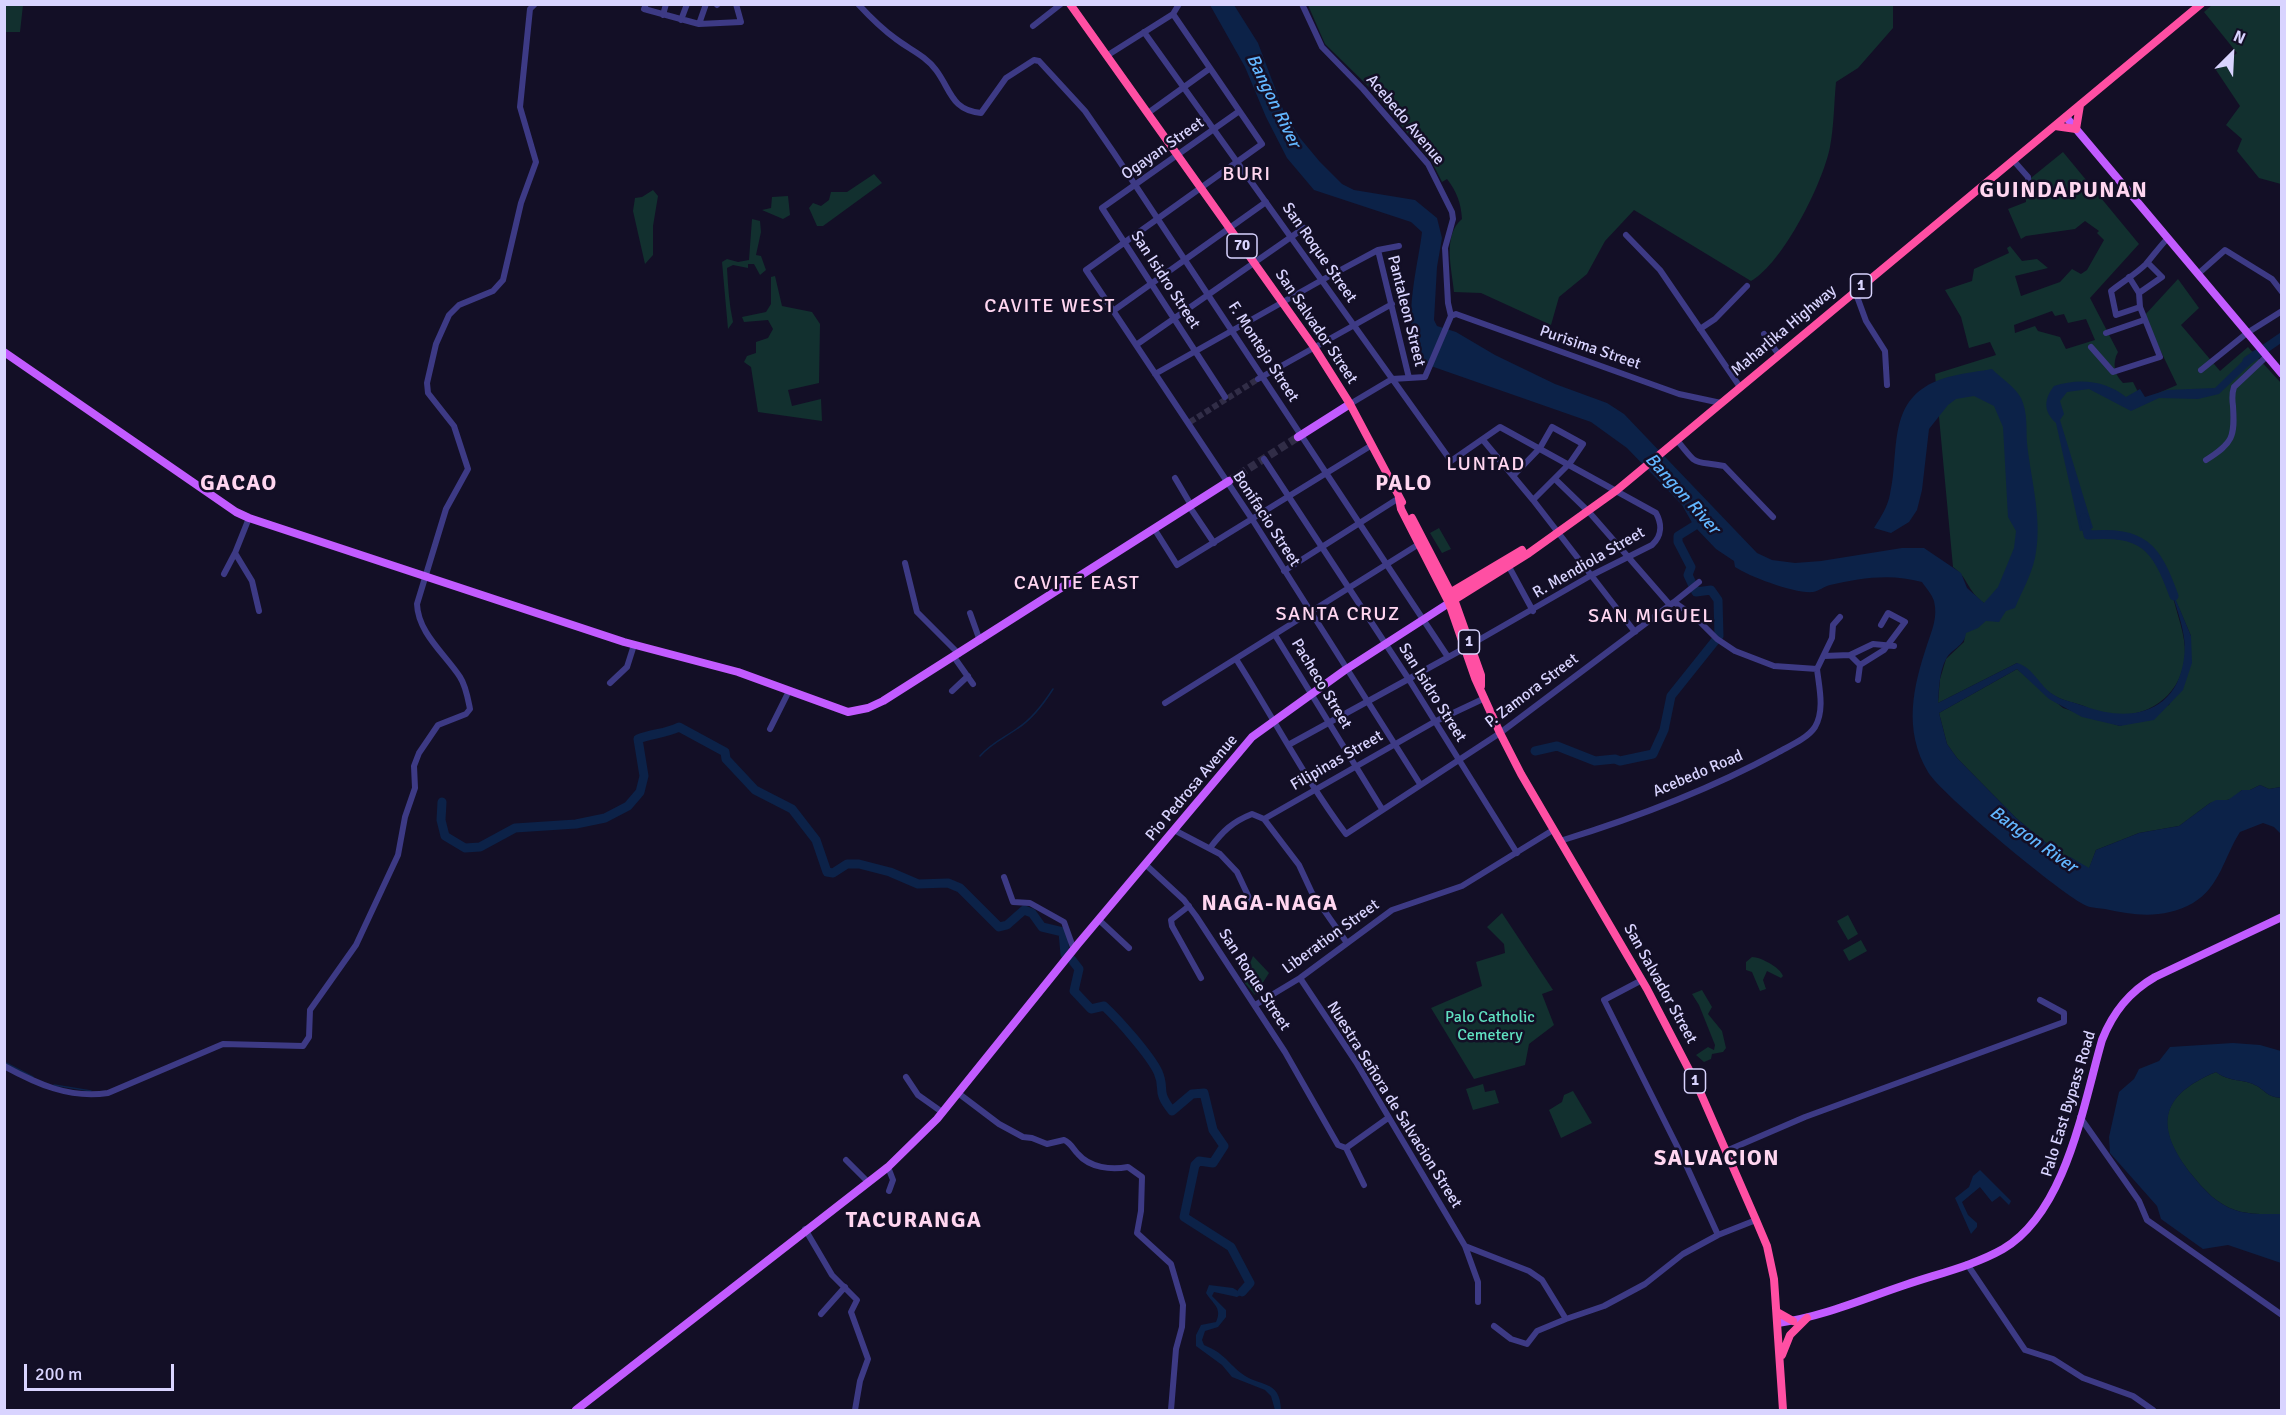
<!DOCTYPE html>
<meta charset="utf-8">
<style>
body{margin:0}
#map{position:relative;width:2286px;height:1415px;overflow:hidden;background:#130f26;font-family:Signika,sans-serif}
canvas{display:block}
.frame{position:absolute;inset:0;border:6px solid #d9d4ff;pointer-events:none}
.north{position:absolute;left:2202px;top:24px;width:60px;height:60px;-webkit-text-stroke:4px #130f26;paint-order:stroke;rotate:24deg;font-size:16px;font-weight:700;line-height:24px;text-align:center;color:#d9d4ff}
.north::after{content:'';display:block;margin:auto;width:21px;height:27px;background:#d9d4ff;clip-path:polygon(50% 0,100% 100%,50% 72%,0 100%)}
.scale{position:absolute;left:24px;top:1364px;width:150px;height:27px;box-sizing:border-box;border:3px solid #d9d4ff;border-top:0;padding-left:8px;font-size:18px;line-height:21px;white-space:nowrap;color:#d9d4ff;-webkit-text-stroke:4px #130f26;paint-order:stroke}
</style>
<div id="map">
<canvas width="2286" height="1415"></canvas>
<div class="frame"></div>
<div class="north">N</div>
<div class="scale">200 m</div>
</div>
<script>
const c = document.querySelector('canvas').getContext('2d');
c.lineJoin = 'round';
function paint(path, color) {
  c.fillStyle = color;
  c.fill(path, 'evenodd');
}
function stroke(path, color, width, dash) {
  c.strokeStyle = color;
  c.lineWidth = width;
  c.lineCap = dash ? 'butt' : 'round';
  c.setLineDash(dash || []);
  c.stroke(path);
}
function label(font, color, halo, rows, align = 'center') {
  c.font = font + ' Signika,sans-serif';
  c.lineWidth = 5;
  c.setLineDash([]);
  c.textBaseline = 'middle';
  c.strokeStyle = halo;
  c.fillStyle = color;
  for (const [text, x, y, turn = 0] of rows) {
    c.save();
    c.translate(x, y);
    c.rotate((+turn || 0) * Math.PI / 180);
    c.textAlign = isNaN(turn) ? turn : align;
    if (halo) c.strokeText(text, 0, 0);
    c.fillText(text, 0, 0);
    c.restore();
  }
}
paint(new Path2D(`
 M5,4L23,5L20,32H5Z
 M1893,4V28L1858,68L1836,82C1834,103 1834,126 1830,147C1823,183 1783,263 1751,281L1634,210L1605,241L1587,274L1559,297L1551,325L1481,293L1454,292C1452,269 1442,236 1462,219C1461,203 1457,192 1447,179L1442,182L1432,162L1367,85L1325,44L1308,5Z
 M2212,5H2281V184L2259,178L2237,151L2242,139L2226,125L2240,106L2216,70L2237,53L2204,12Z
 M2063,152L2139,244L2090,298L2118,352C2112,363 2114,374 2123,383L2133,382L2142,400L2177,385L2144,316L2178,279L2199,308L2181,325L2220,371L2248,347L2281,383V787L2269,789L2260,785L2250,790H2242L2232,799L2210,803L2179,826L2139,833L2096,850L2089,869L2070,857L2062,856L2016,818L1957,758L1947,744L1939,713L2017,669L2063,708L2120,726L2169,705L2191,649V636L2172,592C2176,613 2186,634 2185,655C2182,700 2139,724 2098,712C2092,711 2087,707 2081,705C2072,702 2064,701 2055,696C2041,688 2030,673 2017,663L1938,703L1940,679L1946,659L1964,642L1965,633L1984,603C1967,591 1968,577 1953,567L1935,374L1996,355L1990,342L1969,348L1961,317L1945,290L1972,281L1974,269L2009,253L2007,248L2010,246L2022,261L2037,259L2048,268L2015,276L2021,296L2060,282L2072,269L2081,274L2087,270L2104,240L2097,233L2099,231L2085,221L2075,229L2026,236L2021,239L2008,209L2026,202V182ZM2052,311L2055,316L2064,314L2068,323L2086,319L2095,340L2066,349L2060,337L2038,331L2035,326L2015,333L2014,325Z
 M874,174L882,183L823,226H817L809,208L813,203L821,206L829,200L831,192H847Z
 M653,190L658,196L653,226V255L645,264L633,211L635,198L642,197Z
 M788,196L790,215L783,219L762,210L771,208L772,197Z
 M752,219L760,221L761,232L756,255L761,256L766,270L760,275L754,264H748V268L733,265L727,268C728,286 729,304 733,322L728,329L722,262L727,259L738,262L749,260Z
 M775,276L782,306L812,312L820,324L819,383L788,390L792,406L821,399L822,421L758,412L751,367L744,362L747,356L756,353V342L768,338L773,329L768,320L744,322L742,317L766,312L771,304V277Z
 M1439,528L1451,549L1442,553L1430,533Z
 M1502,913L1553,990L1542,994L1554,1025L1529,1044L1525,1065L1474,1079L1431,1008L1482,986L1476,962L1505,953L1504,944L1487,927Z
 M1848,915L1858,934L1848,940L1837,921Z
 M1861,940L1867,951L1849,961L1843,950Z
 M1253,956L1269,973L1255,995L1243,981Z
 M1752,957C1761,957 1781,968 1783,976L1781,978L1767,971L1763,980L1766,989L1760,991L1752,972L1746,970V962Z
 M1702,990L1712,1007L1708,1014L1722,1031L1726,1048L1723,1052L1712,1054L1711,1059L1704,1062L1696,1055L1708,1047L1714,1050L1715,1045L1699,1005L1692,994Z
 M2216,1072C2231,1083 2243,1078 2257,1086C2267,1092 2266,1096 2281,1098V1214C2267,1214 2249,1215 2235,1210C2217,1204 2204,1190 2192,1175C2154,1128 2158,1096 2216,1072Z
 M1483,1084L1485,1092L1495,1090L1499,1103L1473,1110L1466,1089Z
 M1573,1091L1592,1123L1561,1138L1549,1110L1562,1102L1564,1095Z`), '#12302f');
paint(new Path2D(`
 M1210,5H1234L1258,43L1284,112L1300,138L1320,162L1342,184L1354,190L1415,200L1437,218L1442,238L1437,267L1434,320L1437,326L1456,332L1495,355L1555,384L1607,403L1624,414L1757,553L1772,560L1795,563L1821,561L1902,548H1924L1961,573L1967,588L1984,603L1998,587L2014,548L2016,531L2008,517L2003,427L1994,406L1974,396L1956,399L1948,405L1929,429L1922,490L1917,510L1909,522L1891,533L1874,528C1881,517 1888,506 1890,494C1899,458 1888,410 1925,387C1943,375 1970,373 1992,369C2001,378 2015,387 2021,398C2028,413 2026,428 2027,443C2031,481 2043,520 2035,558C2031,576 2022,591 2015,608L2006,611L1999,622L1986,621L1978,628L1966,633C1964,647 1952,648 1946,659C1939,672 1939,689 1938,703L2017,663C2034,668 2039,686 2054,695C2063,701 2074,702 2084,706C2129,723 2177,714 2184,658C2188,635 2176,609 2170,586L2191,636L2192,663L2183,690L2154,720L2120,726L2082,717L2049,699L2017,669L1939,713L1947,744L1957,758L2016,818L2062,856L2070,857L2089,868L2096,850L2139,833L2179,826L2210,803L2216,800H2228L2242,790H2250L2260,785L2269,789L2281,787V834L2274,827L2263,823L2240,832C2224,857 2220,887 2193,903C2164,919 2136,916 2105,909C2100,908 2092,908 2087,906C2063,896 1940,793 1928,772C1903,730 1913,687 1927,645C1932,630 1938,617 1934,601C1932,594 1925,587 1922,582C1891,573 1860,578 1830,585C1823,587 1819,591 1813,592C1796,594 1750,577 1735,567L1734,561L1716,549L1694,526L1682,505L1627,448L1591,422L1428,365C1397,336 1418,269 1422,232L1411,222L1314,190L1287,158L1266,117L1245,67Z
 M2253,351L2258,357L2219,394L2198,399L2159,398L2131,411L2089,389L2067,392L2060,401L2064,414L2060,420L2093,528L2080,531L2056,423C2043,411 2044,399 2054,386C2079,378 2105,380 2126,397L2140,389L2145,397L2167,390L2215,388Z
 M2233,1043L2260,1045L2281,1051V1098C2266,1096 2267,1092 2257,1086C2243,1078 2231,1083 2216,1072C2158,1096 2155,1128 2192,1175C2204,1190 2217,1204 2235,1210C2249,1215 2267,1214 2281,1214V1263L2228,1245L2203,1249L2161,1219L2157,1206L2110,1153L2109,1137L2119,1092L2134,1079L2139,1069L2159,1061L2170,1047Z
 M1980,1170L2011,1201L2009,1205L2000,1196L1992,1202L1980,1187L1962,1202L1968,1215L1977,1223V1227L1971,1234L1955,1198L1969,1187L1973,1176Z
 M1247,1281L1253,1284L1251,1289L1237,1297L1214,1292L1212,1296L1226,1310V1317L1218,1327L1205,1331L1202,1340L1204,1345C1225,1354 1225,1360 1241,1373C1259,1388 1280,1378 1281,1410H1275L1271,1396L1265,1390L1232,1377L1222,1365L1196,1346V1335L1201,1325L1216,1322C1223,1308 1212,1303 1206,1293L1209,1285L1233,1288L1238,1291Z`), '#0c2248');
stroke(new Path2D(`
 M980,756C991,743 1004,738 1018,728C1032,719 1044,703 1053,689
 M4,1062L33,1077
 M54,1085L91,1091`), '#0c2248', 1.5);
stroke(new Path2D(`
 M2247,361L2282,337
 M2084,518L2088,535C2143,531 2156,546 2174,596
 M1535,751L1557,746L1595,761L1615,759L1620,761L1653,754L1664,730L1671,696L1719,636L1718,600L1711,590L1696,592L1688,575L1691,567L1678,542V536L1694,526
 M442,802L441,820L445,836L465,848L480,847L515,828L576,824L605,818L628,806L640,792L644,776L638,739C653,733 665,734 679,727L725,752L726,759L755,790L792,809L816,840L827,872L833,873L847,864H859L890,872L918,884L948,883L960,888L999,927L1007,925L1024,910L1032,913L1042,927L1063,932L1065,954
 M1072,960L1079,969L1074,991L1091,1009L1104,1006C1118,1019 1150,1055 1158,1072C1166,1090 1155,1090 1172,1111L1192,1094L1204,1093L1213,1130L1224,1146L1213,1163L1199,1161L1195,1165L1184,1217L1231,1247L1250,1283L1242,1292`), '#0c2248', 9);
stroke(new Path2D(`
 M1190,422L1258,379`), '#312d47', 6, [6, 3]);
stroke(new Path2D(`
 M1229,481L1298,437`), '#312d47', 8, [8, 4]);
stroke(new Path2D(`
 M646,4L644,9L699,24L741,22L736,4
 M858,4C870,17 882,29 896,39C909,49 926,56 936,70C951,90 951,110 981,113L1006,78L1034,60L1039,61L1085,111L1114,153L1448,657
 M1302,4L1322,47L1363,89L1428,164L1452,212L1453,219L1445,248L1448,303L1451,316L1425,377L1392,379L1350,404
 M717,5L718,4
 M1173,14L1262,144L1086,270L1252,519L1420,784
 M663,15L666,4
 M681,20L687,4
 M699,24L706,4
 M1033,26L1061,4
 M1144,32L1451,461L1500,427L1656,513C1662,524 1662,536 1652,545L1590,576L1470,645
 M1108,55L1173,14L1179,4
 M1148,113L1209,69
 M2013,160L2028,177L2029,189
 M1626,235L1660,270L1740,387
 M1378,250L1409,378
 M2198,274L2225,250L2272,279L2282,292
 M2129,277L2139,293L2140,307L2116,315L2111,291C2122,282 2136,274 2146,264C2153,256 2160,246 2168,238
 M1855,291L1866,321L1885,351L1887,385
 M2139,293L2162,277L2148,263
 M1113,311L1266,202
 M1451,316L1456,314L1679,394L1721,403
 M1700,329L1715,319L1747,286
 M2106,333L2144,320
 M1764,334L1779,355
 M1136,345L1304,228
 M2091,347L2113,372L2160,357L2140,307
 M2201,370L2247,333L2282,311
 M1155,374L1322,280L1378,250L1399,246
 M1258,379L1392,304
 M1225,397L1102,208L1238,112
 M1483,440L1533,500L1635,632
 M1677,440C1699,468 1692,460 1724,466L1773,517
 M1264,459L1408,678L1517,853
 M2206,460C2233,443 2235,437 2233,406C2232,399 2232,393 2234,387L2267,356
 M1513,476L1540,448L1552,427L1583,444L1570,463L1533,500
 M1175,478L1191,505
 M1555,479L1589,512L1670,605
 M1189,506L1214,543
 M249,518L235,553L252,581L259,611
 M1155,530L1177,565L1372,445
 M905,563L917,612L959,654
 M1508,565L1533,611
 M1284,571L1399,498
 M224,574L235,553
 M1674,602L1699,582
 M970,613L980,641
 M1275,635L1382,809
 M1850,655L1860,665L1858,680
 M1824,656L1850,655L1873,644L1894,646
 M954,657L973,684
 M1236,659C1273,717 1305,779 1346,834L1500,733L1670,605
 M1860,665L1884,650L1905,622L1888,613L1881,625
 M1817,669L1832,638L1833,625L1840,617
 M610,683L627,667L634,645
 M952,691L968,676
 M1165,703L1419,544
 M770,729L789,691
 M1290,744L1465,648
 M1264,819L1434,722L1485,698
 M1264,819L1299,865L1312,893L1347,943
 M1176,831L1220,854L1237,872L1252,904
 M1560,841C1635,818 1709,790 1777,753C1789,746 1807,739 1815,727C1825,710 1819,687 1817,669L1774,666L1735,651L1717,639L1695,617L1674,602L1670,605
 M1210,848C1223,831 1232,822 1252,814L1264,819
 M1145,864L1184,900L1196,916L1285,1052L1338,1145L1346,1148L1388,1118
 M1004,877L1013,902L1030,903L1064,922L1074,950
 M1189,906L1171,920L1172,926L1201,978
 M1099,920L1129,948
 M1300,978L1356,1062L1465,1246L1478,1282V1302
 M1642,980L1604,1000L1682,1156L1718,1235
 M1255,1005L1300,978L1392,910L1462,886L1553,830
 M4,1066C37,1084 70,1099 108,1093L223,1044L303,1046L309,1037L310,1010L356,945L398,855L405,817L415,788L414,766L419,753L438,725L466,714L470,709C468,699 466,686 460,677C445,654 418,633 417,604L446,509L468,469L454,426L428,393L427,383L436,344L449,315L459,305L493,291L503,280L521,203L536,162L520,107L530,9L535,4
 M906,1077L918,1095L942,1112
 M958,1093L999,1124L1023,1137L1032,1138L1047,1144L1064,1140C1071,1143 1073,1149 1078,1154C1090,1168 1111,1170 1128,1167L1142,1177L1141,1211L1137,1233L1171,1264L1183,1305L1182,1327L1176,1349L1171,1410
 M2080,1117L2139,1201L2147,1220L2282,1315
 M1346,1148L1364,1185
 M1726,1151L1805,1117L2064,1022V1013L2040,1000
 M846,1160L868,1182
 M888,1167L893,1180L889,1191
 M805,1229L832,1275L857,1300L851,1312L868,1359L860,1381L855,1410
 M1465,1246L1529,1271L1542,1280L1566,1319L1604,1306L1645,1284L1683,1254L1718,1235L1756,1220
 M1967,1264L2025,1350L2053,1359L2083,1378L2133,1396L2153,1410
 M821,1314L845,1287
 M1494,1326L1511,1339L1527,1344L1537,1331L1566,1319`), '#3d3a85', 6);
stroke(new Path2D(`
 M2066,117L2282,374
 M4,352L236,512L249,518L624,642L738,672L848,712L868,708L883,701L1229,481
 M1298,437L1350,404
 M1778,1323C1822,1317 1863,1299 1905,1285C1937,1274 1973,1266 2003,1249C2066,1212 2083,1106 2102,1040C2113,1012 2129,992 2155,977L2282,917
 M576,1410L888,1167L937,1119L1078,944L1252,737L1345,670L1449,603`), '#c25bff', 8);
stroke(new Path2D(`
 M1070,4L1314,347L1350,404L1402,502
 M2055,126L2076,129L2080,105
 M1399,498L1401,509L1449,603L1475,678L1500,733L1521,774L1647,989L1698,1087L1756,1220L1767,1246L1774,1279L1783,1410
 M1412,518L1454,599L1481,675V686
 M1448,594L1522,550
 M1449,603L1529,553L1617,490L2201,4
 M1777,1312L1793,1321
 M1782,1355L1790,1335L1807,1318`), '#ff4fa3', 8);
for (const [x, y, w] of [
 [1242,246,30],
 [1861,286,21],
 [1469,642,21],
 [1695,1081,21]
]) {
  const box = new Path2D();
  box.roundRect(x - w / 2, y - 12, w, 24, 4.5);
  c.fillStyle = '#130f26';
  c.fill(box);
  stroke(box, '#d9d4ff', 1.5);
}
label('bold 15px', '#d9d4ff', null, [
 ["70",1242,246],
 ["1",1861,286],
 ["1",1469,642],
 ["1",1695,1081]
]);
label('16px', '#d9d4ff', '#130f26', [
 ["Acebedo Avenue",1405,120,50],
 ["Ogayan Street",1163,149,-35],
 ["San Roque Street",1319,253,55],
 ["San Isidro Street",1165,280,57],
 ["Pantaleon Street",1406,311,76],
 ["San Salvador Street",1316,327,56],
 ["Maharlika Highway",1784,331,-40],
 ["Purisima Street",1590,348,19],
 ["F. Montejo Street",1263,352,57],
 ["Bonifacio Street",1266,519,57],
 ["R. Mendiola Street",1589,563,-30],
 ["Pacheco Street",1321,684,59],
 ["P. Zamora Street",1532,691,-37],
 ["San Isidro Street",1432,693,58],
 ["Filipinas Street",1337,761,-30],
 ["Acebedo Road",1698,774,-23],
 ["Pio Pedrosa Avenue",1192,788,-50],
 ["Liberation Street",1331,937,-36],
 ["San Roque Street",1254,980,57],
 ["San Salvador Street",1660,984,61],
 ["Palo East Bypass Road",2069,1104,-73],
 ["Nuestra Señora de Salvacion Street",1394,1105,58]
]);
label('16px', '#5fe0c0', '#130f26', [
 ["Palo Catholic",1490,1018],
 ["Cemetery",1490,1036]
]);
label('italic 18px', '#62b6ff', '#130f26', [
 ["Bangon River",1273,101,64],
 ["Bangon River",1682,494,48],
 ["Bangon River",2033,840,35]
]);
c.letterSpacing = '1.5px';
label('20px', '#ffd6f0', '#130f26', [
 ["BURI",1247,175],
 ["CAVITE WEST",1050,307],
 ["LUNTAD",1486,465],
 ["CAVITE EAST",1077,584],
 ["SANTA CRUZ",1338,615],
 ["SAN MIGUEL",1651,617]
]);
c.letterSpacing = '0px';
c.letterSpacing = '1.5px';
label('bold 22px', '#ffd6f0', '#130f26', [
 ["GUINDAPUNAN",2064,191],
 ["GACAO",239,484],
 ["PALO",1404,484],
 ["NAGA-NAGA",1270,904],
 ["SALVACION",1717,1159],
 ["TACURANGA",914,1221]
]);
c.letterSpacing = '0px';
</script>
